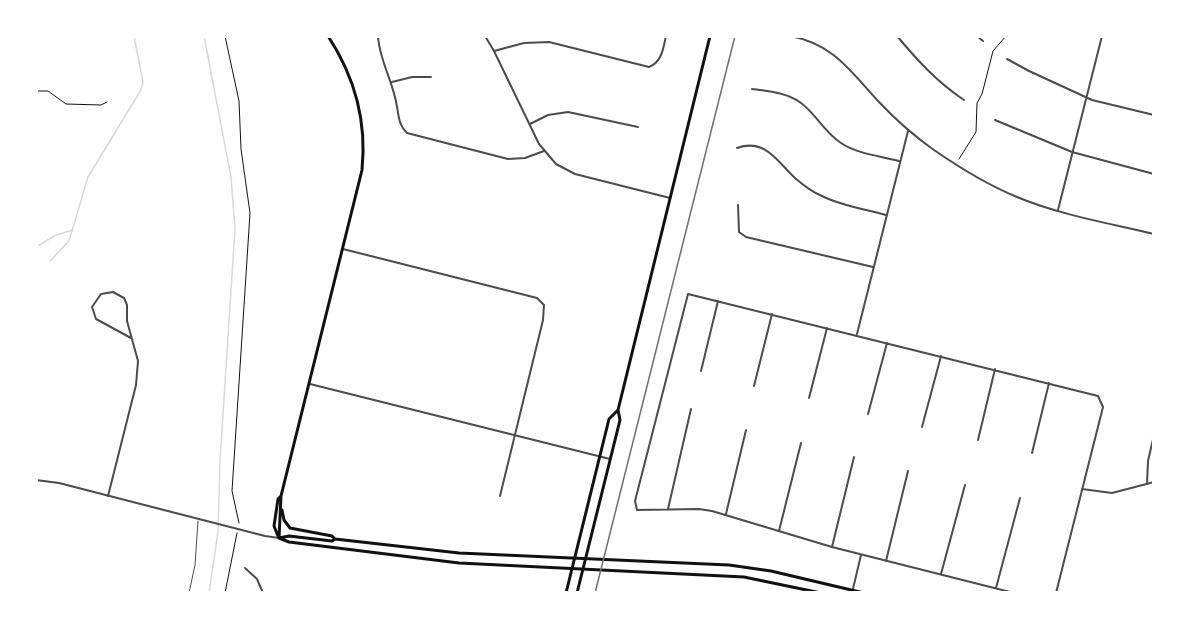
<!DOCTYPE html>
<style>
body{margin:0}
#map{position:relative;width:1190px;height:629px;overflow:hidden;background:#fff;font-family:Quicksand,sans-serif}
canvas{display:block}
.frame{position:absolute;inset:0;border:38px solid #fff;pointer-events:none}
</style>
<div id="map">
<canvas width="1190" height="629"></canvas>
<div class="frame"></div>
</div>
<script>
const c = document.querySelector('canvas').getContext('2d');
c.lineJoin = 'round';
function stroke(path, color, width, dash) {
  c.strokeStyle = color;
  c.lineWidth = width;
  c.lineCap = dash ? 'butt' : 'round';
  c.setLineDash(dash || []);
  c.stroke(path);
}
stroke(new Path2D(`
 M204,36L231,177L235,229L220,460L218,532L209,593
 M36,247L56,235L73,230
 M50,261L69,241L88,177L141,90L143,82L134,36`), '#d9d9d9', 1.5);
stroke(new Path2D(`
 M225,36L239,101L241,149L250,213L232,491L239,523
 M36,91H48L66,104L101,105L107,102
 M959,159L976,132L977,103L982,94L993,51L1006,36
 M225,593L237,533`), '#111', 1);
stroke(new Path2D(`
 M189,593L195,565L198,521`), '#4c4c4c', 1);
stroke(new Path2D(`
 M378,36C379,60 394,83 397,107C399,117 399,126 407,133L508,159L525,158L544,151
 M485,36L494,51L539,144L556,164L575,174L670,198
 M790,36C834,44 851,72 879,102C896,120 914,136 934,150C960,168 988,185 1017,197C1060,215 1109,223 1154,234
 M897,36C917,60 937,82 964,100
 M977,36L983,41
 M494,51L524,43L549,42L649,67C662,62 663,49 666,36
 M1007,59L1029,71L1092,100L1154,115
 M392,82L412,77H431
 M752,89C768,91 788,93 801,103C816,114 825,133 841,143C857,154 881,156 899,161
 M995,120L1072,152L1154,174
 M530,124L548,115L568,112L638,127
 M737,148C765,138 777,161 795,178C803,185 812,192 822,196C842,206 865,209 886,215
 M738,205L739,232L746,237L873,267
 M1058,210L1102,36
 M343,249L537,298L544,305L543,320L500,496
 M857,334L908,131
 M701,371L718,301
 M310,384L610,459
 M754,386L772,314
 M809,398L827,328
 M868,414L887,343
 M922,427L941,356
 M978,440L995,369
 M1032,453L1049,383
 M1147,484L1148,461L1154,435
 M1082,489L1112,493L1154,482
 M108,496L136,385L138,361L127,321V305L124,298L113,292L101,294L92,307L96,319L131,338
 M668,509L691,409
 M726,514L746,430
 M779,531L801,443
 M832,547L854,457
 M886,561L908,471
 M245,568L257,579L263,593
 M941,574L965,485
 M996,588L1020,498
 M852,593L861,555
 M1014,593L832,547L712,511L699,509L637,510L635,501L688,294L1098,396L1103,407L1056,593`), '#4c4c4c', 2);
stroke(new Path2D(`
 M36,480L59,483L265,536L279,538`), '#4c4c4c', 2);
stroke(new Path2D(`
 M282,510L284,520L290,528L332,536L335,539
 M278,536L274,526L278,499L281,496
 M279,538L289,536L332,541L335,539L459,553L729,565L771,571L864,593
 M279,538L289,542L459,563L744,577L821,593
 M279,538L281,496L362,170C367,121 355,77 328,36`), '#111', 3);
stroke(new Path2D(`
 M566,593L609,419L618,410
 M577,593L620,420L618,410L710,36`), '#111', 3);
stroke(new Path2D(`
 M595,593L735,36`), '#707070', 1.5);
</script>
